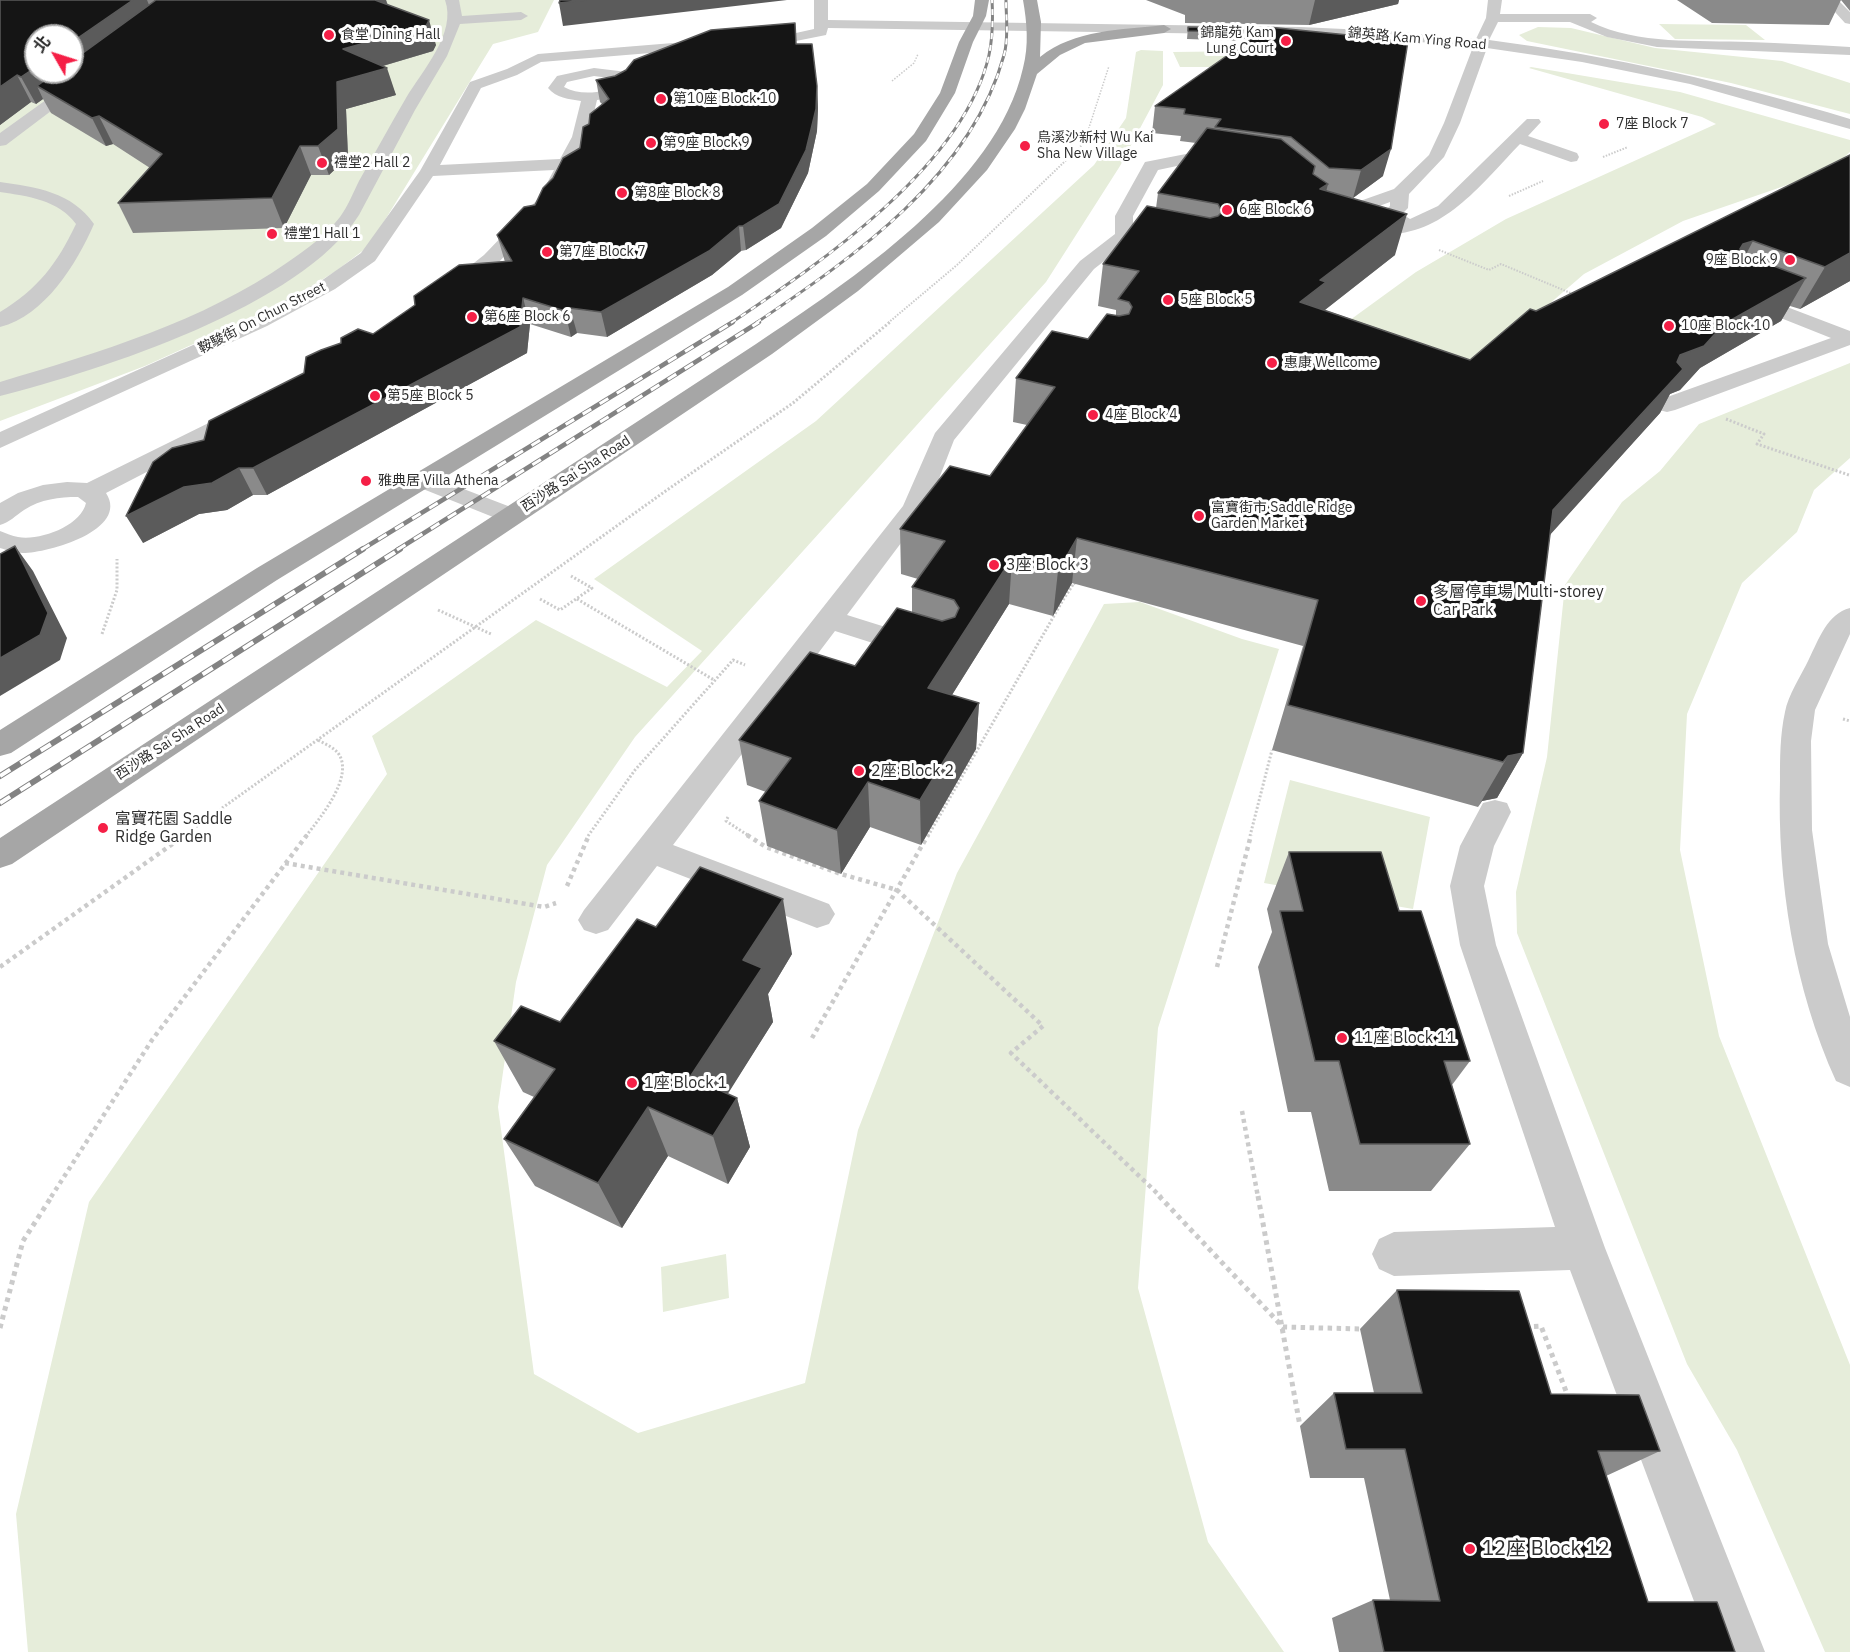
<!DOCTYPE html>
<meta charset="utf-8">
<style>
body{margin:0}
#map{position:relative;width:1850px;height:1652px;overflow:hidden;background:#fff;font-family:"IBM Plex Sans","Noto Sans TC",sans-serif}
canvas{display:block}
.north{position:absolute;left:24px;top:24px;width:60px;height:60px;box-sizing:border-box;background:#fff;border:2px solid #ababab;border-radius:50%;rotate:309deg;font-size:16px;font-weight:700;line-height:24px;text-align:center;color:#2e2e2e}
.north::after{content:'';display:block;margin:auto;width:21px;height:27px;background:#f51f46;clip-path:polygon(50% 0,100% 100%,50% 72%,0 100%)}
</style>
<div id="map">
<canvas width="1850" height="1652"></canvas>
<div class="north">北</div>
</div>
<script>
const c = document.querySelector('canvas').getContext('2d');
c.lineJoin = 'round';
function paint(path, color) {
  c.fillStyle = color;
  c.fill(path, 'evenodd');
}
function stroke(path, color, width, dash) {
  c.strokeStyle = color;
  c.lineWidth = width;
  c.lineCap = dash ? 'butt' : 'round';
  c.setLineDash(dash || []);
  c.stroke(path);
}
function label(font, color, halo, rows, align = 'center') {
  c.font = font + ' "IBM Plex Sans","Noto Sans TC",sans-serif';
  c.lineWidth = 6;
  c.setLineDash([]);
  c.textBaseline = 'middle';
  c.strokeStyle = halo;
  c.fillStyle = color;
  for (const [text, x, y, turn = 0] of rows) {
    c.save();
    c.translate(x, y);
    c.rotate((+turn || 0) * Math.PI / 180);
    c.textAlign = isNaN(turn) ? turn : align;
    if (halo) c.strokeText(text, 0, 0);
    c.fillText(text, 0, 0);
    c.restore();
  }
}
paint(new Path2D(`
 M0,0H554L538,32L493,44L369,246L336,271L288,301L145,366L0,421ZM36,36H72V72H36Z
 M1659,24L1746,25L1765,40L1675,39Z
 M1538,27L1571,28L1655,48L1782,61L1850,83V114L1731,83L1527,41L1519,35Z
 M1141,50L1163,51V85L1120,166L1046,282L635,737L547,865L516,982L498,1107L534,1374L638,1433L805,1383L858,1130L957,873L1104,604L1140,602L1242,639L1279,649L1158,1028L1138,1288L1208,1542L1284,1652H28L16,1514L89,1202L387,774L372,736L536,620L667,687L702,651L594,579L816,421L1094,165L1126,118L1136,52Z
 M1257,51L1266,67H1180L1173,52Z
 M1531,67L1680,92L1850,140V152L1841,160L1845,165L1683,221L1584,274L1454,386L1317,344L1416,272L1506,219L1716,124L1702,117L1529,68Z
 M1850,363V458L1814,490L1797,532L1742,583L1687,714L1680,850L1719,1036L1850,1365V1652H1825L1737,1450L1687,1364L1517,933L1516,892L1547,757L1565,585L1622,502L1660,471L1699,424Z
 M1290,780L1430,817L1413,909L1264,883Z
 M726,1254L729,1298L663,1312L661,1267Z`), '#e6edda');
stroke(new Path2D(`
 M892,81L914,63L918,54
 M1084,143L1109,66`), '#cbcbcb', 1.5, [1.5, 1.5]);
stroke(new Path2D(`
 M1603,157L1628,147
 M1509,196L1543,181
 M1439,250L1489,270L1501,264L1573,294
 M888,323L957,265L1085,142`), '#cbcbcb', 2, [1.5, 1.5]);
stroke(new Path2D(`
 M1726,419L1764,434L1757,444L1849,475
 M540,599L560,610L592,588L571,576
 M577,599L714,680
 M438,610L491,634
 M102,634L117,590V559
 M1843,719L1850,721
 M728,817L726,821L749,836
 M183,836L667,490L793,403L890,322
 M306,836C320,818 355,776 338,753C333,747 325,744 318,740
 M588,836L635,770L733,660L745,665
 M928,836L1063,600L1074,583L1076,584
 M1250,836L1272,750`), '#cbcbcb', 3, [2, 2]);
stroke(new Path2D(`
 M747,835L766,847L841,874L897,890L1043,1026L1011,1053L1161,1197
 M285,863L544,907L556,903
 M567,886L589,835
 M0,967L185,835
 M1217,967L1251,835
 M812,1038L928,835
 M1242,1111L1258,1197
 M51,1197L152,1040L307,835`), '#cbcbcb', 4.5, [4, 4]);
stroke(new Path2D(`
 M1159,1196L1283,1327L1364,1329
 M1258,1196L1300,1426
 M1525,1327L1541,1326L1569,1399
 M0,1328L23,1241L52,1196`), '#cbcbcb', 5, [4.5, 4.5]);
paint(new Path2D(`
 M445,0H459L462,16L521,12L528,16L521,20L460,24L447,56L415,110L359,215C301,306 102,370 0,396V382C100,352 202,322 288,262C306,250 327,234 340,217C348,206 353,193 359,181C375,153 390,125 406,98C422,71 457,33 445,0Z
 M814,0H828V20L1300,27L1388,31L1476,39L1486,18L1488,0H1502L1500,14H1590L1597,18L1591,22C1638,45 1698,40 1749,42C1783,43 1816,45 1850,47V55L1657,47L1607,37L1570,22H1498L1489,40C1612,56 1732,83 1850,119V129L1690,84L1582,62L1487,48L1460,123L1444,157L1409,194L1408,208L1402,214L1410,219L1438,206L1527,119H1539L1541,122L1528,136L1577,153L1579,157L1577,161L1571,162L1520,144C1484,181 1446,233 1390,234C1378,235 1365,231 1353,228L1351,224L1353,220L1360,218L1391,223L1380,215L1390,206V202L1363,212L1321,207L1318,203L1321,199L1327,198L1360,201L1394,189L1429,155L1444,123L1473,47L1388,39L1300,35L828,28L826,35L796,41L541,62L517,75L481,88L440,165L560,159L572,137L581,101C569,99 556,98 548,88L557,76L594,68L627,72L636,82C626,95 612,98 597,100L588,137L553,204L498,263L458,293H444L441,289L484,255L539,198L554,170L433,176L375,261L335,289L267,326L0,448V432L253,318L321,281L361,253L420,171L470,82L507,69L538,54L796,33L814,29ZM594,76L617,79L620,82C606,94 580,96 564,87L567,82Z
 M1824,0H1838L1850,12V24L1845,23Z
 M83,75L91,80L88,83L6,145L0,146V133L78,77Z
 M1191,153L1232,159L1235,163L1232,167L1226,168L1191,163L1158,170L1133,216V236L1131,240L1094,269L954,440L928,507L847,615L930,641L934,648L930,655L920,658L835,631L673,845L829,904L835,914L829,924L817,928L657,866L608,930L596,934L584,930L578,920L584,910L903,506L935,433L1080,261L1115,234V216L1145,162Z
 M0,182C36,187 72,192 94,224C77,263 45,316 0,327V312C38,289 57,264 76,224C59,200 27,196 0,192Z
 M1745,291L1850,331V345L1675,410L1667,412L1659,410L1656,405L1659,400L1831,338L1738,301L1735,297L1738,293Z
 M245,405L253,407L257,412L253,417L106,493C130,530 48,553 23,553C15,553 7,550 0,548V531C6,533 12,536 18,537C40,541 81,526 86,503L78,497C59,497 41,499 24,510C15,516 10,522 0,525V503L18,493L43,485L67,482L87,483Z
 M422,473L521,511L525,516L521,521L512,524L503,521L413,485L410,480L413,475Z
 M1850,608V634L1815,710L1811,741L1812,830L1828,944L1850,1017V1087L1836,1081C1794,988 1777,882 1780,780C1780,758 1780,735 1785,712C1788,695 1801,676 1809,659C1819,639 1827,614 1850,608Z
 M1495,800L1507,803L1511,812L1494,846L1484,886L1496,945L1605,1248L1765,1652H1713L1570,1270L1394,1276L1379,1269L1372,1254L1379,1239L1394,1232L1555,1227L1460,945L1450,886L1460,846L1483,803Z`), '#cbcbcb');
paint(new Path2D(`
 M975,0H989L986,16L973,42L955,93L926,141L879,191L826,236L742,295L277,580L11,753L0,756V730L257,568L728,287L812,228L867,184L914,134L940,93L959,42L973,16Z
 M1023,0H1037L1041,22L1040,57C1075,29 1121,30 1164,25L1171,29L1164,33L1085,43L1060,55L1037,74L1025,109L1015,129L987,170L939,222L858,291L772,354L12,864L0,868V838L756,344C850,281 997,184 1023,68C1029,45 1027,23 1023,0Z`), '#a6a6a6');
const railFar2 = new Path2D(`
 M731,323C820,263 964,166 989,55C993,36 993,18 992,0
 M756,323C855,256 971,176 1004,55C1009,38 1006,17 1006,0`);
const railFar1 = new Path2D(`
 M361,550L733,322
 M397,550L759,322`);
const rail = new Path2D(`
 M0,776L363,549
 M0,803L400,549`);
stroke(railFar2, '#838383', 3);
stroke(railFar1, '#838383', 4.5);
stroke(rail, '#838383', 6);
stroke(railFar2, '#fff', 2, [6]);
stroke(railFar1, '#fff', 3, [10]);
stroke(rail, '#fff', 4, [12]);
paint(new Path2D(`
 M0,0H386L388,5L436,45L433,51L383,66L396,95L346,109L348,157L329,175H311L284,228L133,233L118,203L150,168L113,144L106,146L51,113L43,99L36,104L31,102L0,125Z
 M1146,0H1399L1398,4L1309,25L1185,23V15Z
 M1677,0H1850V11L1841,0L1829,25L1712,23Z
 M1188,27L1262,28L1261,32L1383,176L1353,198L1349,197L1395,255L1325,310L1470,360L1536,311L1850,155V281L1800,309L1790,306L1781,321L1700,368L1680,390L1670,394L1660,413L1550,534L1523,753L1497,798L1482,801L1478,807L1272,750L1303,646L1072,583L1053,616L1009,604L952,695L979,703L976,749L921,845L870,827L841,874L767,846L759,801L766,792L747,785L739,740L855,666L912,612V587L918,579L901,574L900,529L990,476L1027,425L1013,422L1016,378L1088,339L1116,315V310L1098,306L1103,264L1156,208L1158,193L1196,143L1180,141L1181,136L1152,133L1155,106L1252,39L1244,41L1187,39Z
 M797,44L817,86L818,108L817,131L808,173L781,228L746,250L741,251L712,275L607,337L577,333L571,337L530,324L527,353L267,495H253L227,510L199,514L143,543L204,440L304,373L505,262L497,235L535,205L580,148L589,124L602,104L600,102L596,80Z
 M1289,852L1399,911L1470,1061L1452,1085L1470,1144L1431,1191H1329L1311,1112H1288L1258,967L1272,932L1267,909Z
 M656,927L792,954L768,994L773,1022L727,1094L737,1098L750,1147L728,1184L668,1156L622,1228L535,1186L504,1139L534,1097L523,1092L494,1041L560,1022Z
 M1397,1290L1551,1394L1660,1451L1606,1476L1648,1602L1735,1652H1339L1332,1618L1373,1600H1390L1364,1478H1310L1300,1426L1334,1393H1374L1360,1329Z`), '#8a8a8a');
paint(new Path2D(`
 M133,0H147L154,17L50,94L37,86L43,99L36,104L21,77L36,67V72H72V42Z
 M362,0H386L390,14Z
 M586,0H787L563,26L559,3Z
 M1315,0H1399L1398,4L1309,25Z
 M429,20L436,45L433,51L352,75L343,49Z
 M1262,28L1260,37L1244,41L1245,32Z
 M387,68L396,95L346,109L348,157L329,175L318,146L337,82Z
 M17,75L31,102L0,125V87Z
 M817,86L818,108L817,131L808,173L781,228L746,250L743,226Z
 M99,116L113,144L106,146L92,118Z
 M300,146L311,175L284,228L272,198Z
 M1391,149L1383,176L1353,198L1361,170Z
 M1328,184L1318,224L1320,189Z
 M1407,214L1395,255L1317,316L1300,302L1320,280Z
 M739,226L741,251L712,275L607,337L601,312Z
 M1753,241L1731,283L1740,249L1743,244Z
 M1850,253V281L1800,309L1825,267Z
 M1806,278L1781,321L1700,368L1680,390L1670,394L1660,413L1531,556L1553,510L1680,355L1724,324Z
 M523,298L530,324L527,353L267,495L253,468Z
 M570,308L577,333L571,337L565,311Z
 M239,468L253,495L227,510L199,514L143,543L126,516L184,487Z
 M1077,538L1072,583L1053,616L1058,571Z
 M15,546L33,571L67,638L60,660L0,696V658Z
 M1012,558L1009,604L928,733V688Z
 M979,703L976,749L921,845L920,800Z
 M1523,753L1497,798L1482,801L1478,807L1508,756Z
 M868,782L870,827L841,874L837,830Z
 M783,899L792,954L768,994L773,1022L707,1127L690,1077L743,960Z
 M737,1098L750,1147L728,1184L713,1136Z
 M648,1107L668,1156L622,1228L598,1183Z`), '#5b5b5b');
const building = new Path2D(`
 M0,0H133L72,42V36H36V67L21,77L17,75L0,87Z
 M156,0H375L429,20L426,26L343,49L387,68L337,82L338,129L318,146H300L272,198L118,203L162,154L99,116L92,118L37,86L56,72H72V61Z
 M560,0H586L559,3Z
 M795,23L796,44H812L817,86L816,109L806,150L779,204L743,226H739L709,251L601,312L570,308L565,311L523,298L520,327L253,468H239L212,483L184,487L126,516L153,462L172,448L204,440L209,421L304,373L306,357L321,350L341,343V338L358,329L373,334L415,305L414,296L459,265L512,261L497,235L524,207L535,205L543,188L553,178L563,158L580,148L583,127L589,124L590,114L609,99L596,80L615,76L626,70L634,60L711,30Z
 M1188,27L1262,28L1245,32L1188,31Z
 M1268,27L1408,41L1391,149L1361,170L1329,168L1291,137L1215,127L1221,119L1184,114L1185,109L1155,106Z
 M1207,128L1281,139L1315,166L1313,174L1328,184L1320,189L1407,214L1320,280L1326,282L1300,302L1470,360L1530,309L1536,311L1850,155V253L1825,267L1753,241L1743,244L1740,249L1744,255L1806,278L1724,324L1704,346L1680,355L1677,362L1683,369L1553,510L1523,753L1508,756L1503,762L1288,705L1318,600L1077,538L1058,571L1012,558L928,688L979,703L920,800L868,782L837,830L759,801L791,758L739,740L810,652L855,666L897,608L942,621L955,617L959,608L954,600L912,587L945,541L900,529L950,466L990,476L1055,387L1016,378L1052,331L1088,339L1107,314L1119,316L1129,314L1132,307L1129,302L1118,299L1139,271L1103,264L1147,206L1210,218L1218,216L1222,212L1218,204L1158,193Z
 M15,546L48,613L40,635L0,658V554Z
 M1289,852H1381L1399,911H1421L1470,1061H1444L1470,1144H1360L1339,1061H1315L1280,911H1303Z
 M700,867L783,899L743,960L762,968L690,1077L737,1098L713,1136L648,1107L598,1183L504,1139L555,1069L494,1041L521,1006L560,1022L637,919L656,927Z
 M1397,1290L1519,1291L1551,1394L1639,1395L1660,1451H1598L1648,1602H1717L1735,1652H1384L1373,1600L1440,1601L1405,1449H1346L1334,1393H1422Z`);
paint(building, '#151515');
stroke(building, '#5b5b5b', 1.5);
for (const [x, y, r, color] of [
 [329,35,6,"#f51f46"],
 [1286,41,6,"#f51f46"],
 [661,99,6,"#f51f46"],
 [1604,124,6,"#f51f46"],
 [651,143,6,"#f51f46"],
 [1025,146,6,"#f51f46"],
 [322,163,6,"#f51f46"],
 [622,193,6,"#f51f46"],
 [1227,210,6,"#f51f46"],
 [272,234,6,"#f51f46"],
 [547,252,6,"#f51f46"],
 [1790,260,6,"#f51f46"],
 [1168,300,6,"#f51f46"],
 [472,317,6,"#f51f46"],
 [1669,326,6,"#f51f46"],
 [1272,363,6,"#f51f46"],
 [375,396,6,"#f51f46"],
 [1093,415,6,"#f51f46"],
 [366,481,6,"#f51f46"],
 [1199,516,6,"#f51f46"],
 [994,565,6,"#f51f46"],
 [1421,601,6,"#f51f46"],
 [859,771,6,"#f51f46"],
 [103,828,6,"#f51f46"],
 [1342,1038,6,"#f51f46"],
 [632,1083,6,"#f51f46"],
 [1470,1549,6,"#f51f46"]
]) {
  const dot = new Path2D();
  dot.arc(x, y, r, 0, 2 * Math.PI);
  c.fillStyle = color;
  c.fill(dot);
  stroke(dot, '#fff', 2);
}
label('14px', '#2e2e2e', '#fff', [
 ["錦龍苑 Kam",1274,33,"right"],
 ["Lung Court",1274,49,"right"],
 ["食堂 Dining Hall",341,35],
 ["第10座 Block 10",673,99],
 ["7座 Block 7",1616,124],
 ["烏溪沙新村 Wu Kai",1037,138],
 ["Sha New Village",1037,154],
 ["第9座 Block 9",663,143],
 ["禮堂2 Hall 2",334,163],
 ["第8座 Block 8",634,193],
 ["6座 Block 6",1239,210],
 ["禮堂1 Hall 1",284,234],
 ["第7座 Block 7",559,252],
 ["9座 Block 9",1778,260,"right"],
 ["5座 Block 5",1180,300],
 ["第6座 Block 6",484,317],
 ["10座 Block 10",1681,326],
 ["惠康 Wellcome",1284,363],
 ["第5座 Block 5",387,396],
 ["4座 Block 4",1105,415],
 ["雅典居 Villa Athena",378,481],
 ["富寶街市 Saddle Ridge",1211,508],
 ["Garden Market",1211,524]
], 'left');
label('14px', '#2e2e2e', '#fff', [
 ["錦英路 Kam Ying Road",1417,39,5],
 ["鞍駿街 On Chun Street",262,318,-27],
 ["西沙路 Sai Sha Road",576,474,-33],
 ["西沙路 Sai Sha Road",170,742,-33]
]);
label('16px', '#2e2e2e', '#fff', [
 ["3座 Block 3",1006,565],
 ["多層停車場 Multi-storey",1433,592],
 ["Car Park",1433,610],
 ["2座 Block 2",871,771],
 ["富寶花園 Saddle",115,819],
 ["Ridge Garden",115,837],
 ["11座 Block 11",1354,1038],
 ["1座 Block 1",644,1083]
], 'left');
label('20px', '#2e2e2e', '#fff', [
 ["12座 Block 12",1482,1549]
], 'left');
</script>
